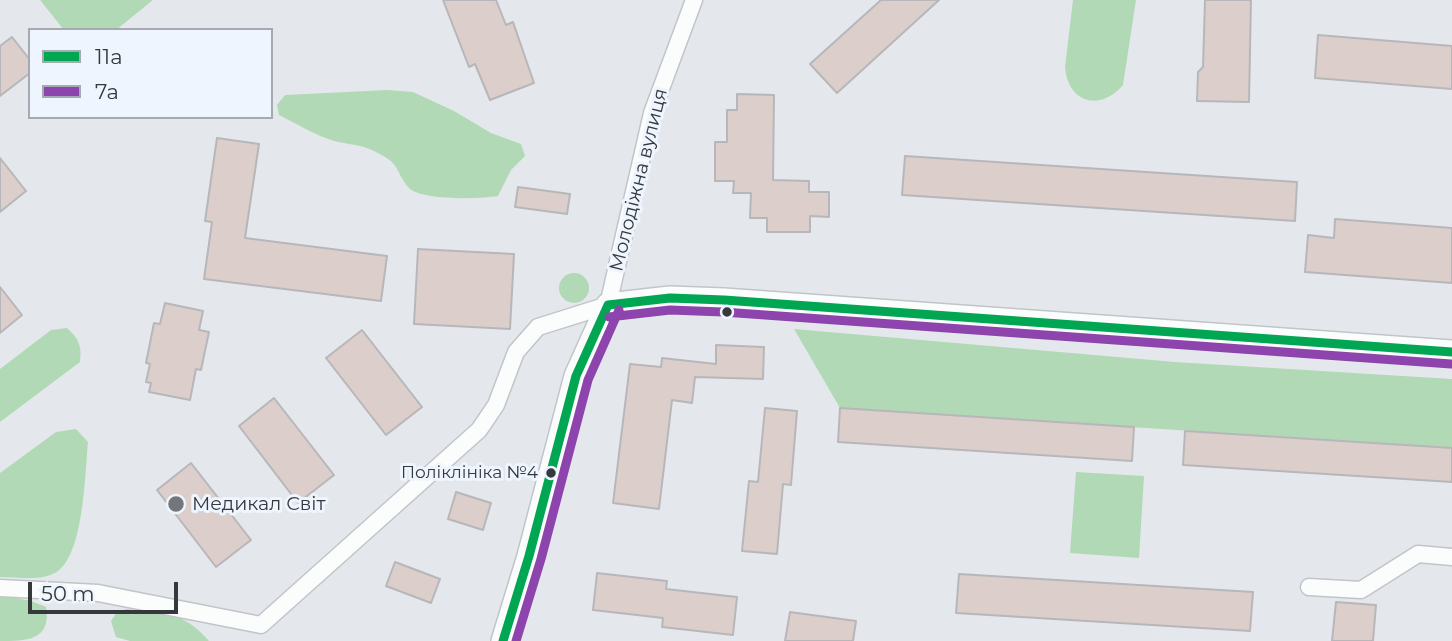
<!DOCTYPE html>
<meta charset="utf-8">
<style>
body{margin:0}
#map{position:relative;width:1452px;height:641px;overflow:hidden;background:#e4e8ed;font-family:Montserrat,sans-serif}
canvas{display:block}
.legend{position:absolute;left:28px;top:28px;width:245px;height:91px;box-sizing:border-box;background:#eef5fe;border:2px solid #a4aab0;margin:0;padding:9px 12px;list-style:none;font-size:21px;color:#36393c}
.legend li{display:flex;align-items:center;gap:14px;height:35px}
.legend b{width:35px;border:2px solid #a4aab0}
.scale{position:absolute;left:28px;top:582px;width:150px;height:32px;box-sizing:border-box;border:4px solid #36393c;border-top:0;padding-left:9px;font-size:21px;line-height:24px;white-space:nowrap;color:#36393c;-webkit-text-stroke:5px #eef5fe;paint-order:stroke}
</style>
<div id="map">
<canvas width="1452" height="641"></canvas>
<ul class="legend">
<li><b style="height:9px;background:#00a651"></b>11а</li>
<li><b style="height:9px;background:#8e44ad"></b>7а</li>
</ul>
<div class="scale">50 m</div>
</div>
<script>
const c = document.querySelector('canvas').getContext('2d');
c.lineJoin = 'round';
function paint(path, color) {
  c.fillStyle = color;
  c.fill(path, 'evenodd');
}
function stroke(path, color, width, dash) {
  c.strokeStyle = color;
  c.lineWidth = width;
  c.lineCap = dash ? 'butt' : 'round';
  c.setLineDash(dash || []);
  c.stroke(path);
}
function label(font, color, halo, rows, align = 'center') {
  c.font = font + ' Montserrat,sans-serif';
  c.lineWidth = 6;
  c.setLineDash([]);
  c.textBaseline = 'middle';
  c.strokeStyle = halo;
  c.fillStyle = color;
  for (const [text, x, y, turn = 0] of rows) {
    c.save();
    c.translate(x, y);
    c.rotate((+turn || 0) * Math.PI / 180);
    c.textAlign = isNaN(turn) ? turn : align;
    if (halo) c.strokeText(text, 0, 0);
    c.fillText(text, 0, 0);
    c.restore();
  }
}
paint(new Path2D(`
 M40,0H153L116,30H64Z
 M1073,0H1136L1123,85C1100,112 1068,103 1065,67Z
 M387,90L413,92L454,111L491,133L521,144L525,156L511,170L498,196C481,199 419,201 408,187C394,169 401,164 376,152C361,144 350,145 334,141C315,135 297,124 279,115L277,105L285,95Z
 M559 288a15 15 0 1 1 30 0a15 15 0 1 1-30 0Z
 M67,328C79,339 82,346 80,362L0,422V369L51,330Z
 M794,329L1175,362L1452,379V448L840,408Z
 M76,429L88,442C85,473 84,552 58,571C43,582 18,577 0,577V473L56,432Z
 M1076,472L1144,476L1139,558L1070,553Z
 M0,595L31,601L46,607C52,641 25,641 0,641Z
 M127,609C165,615 182,610 209,641H130L116,637L111,621L117,612Z`), '#b1d9b5');
const building = new Path2D(`
 M443,0H496L506,25L513,22L534,83L490,100L475,64L469,67Z
 M881,0H939L837,93L810,64Z
 M1205,0H1251L1249,102L1197,101L1198,72L1203,67Z
 M1318,35L1452,46V89L1315,78Z
 M12,37L30,60V73L0,96V46Z
 M737,94L774,95L773,180L809,181V192H829V217L810,216V232H767V218H750L751,193H733L734,181H715V142H727V110H737Z
 M217,138L259,144L245,238L387,256L381,301L204,279L212,222L205,221Z
 M905,156L1297,182L1295,221L902,195Z
 M0,158L26,191L0,212Z
 M518,187L570,194L567,214L515,207Z
 M1335,219L1452,228V283L1305,272L1308,235L1334,238Z
 M418,249L514,254L510,329L414,324Z
 M0,287L22,315L0,333Z
 M165,303L203,311L199,330L209,332L201,370L196,369L190,400L149,392L151,383L146,382L150,364L146,363L154,323L160,324Z
 M362,330L422,407L386,435L326,358Z
 M716,345L764,347L763,379L695,377L692,403L672,400L659,509L613,503L630,364L661,367L662,358L716,364Z
 M274,398L334,475L298,503L239,426Z
 M765,408L797,411L791,485L783,484L777,554L742,551L749,481L758,482Z
 M840,408L1134,427L1132,461L838,442Z
 M1185,431L1452,448V482L1183,465Z
 M191,463L251,540L216,567L157,490Z
 M456,492L491,503L483,530L448,519Z
 M395,562L440,579L431,603L386,586Z
 M597,573L667,581L666,589L737,597L733,635L662,627L663,618L593,610Z
 M959,574L1253,592L1250,631L956,613Z
 M1336,602L1376,605L1373,641H1332Z
 M790,612L856,621L853,641H785Z`);
paint(building, '#dbcecb');
stroke(building, '#b7b7b9', 2);
const street = new Path2D(`
 M1309,587L1361,590L1418,554L1452,557
 M0,588L98,593L261,625L479,430L496,405L516,352L538,327L608,305L652,113L694,0`);
const secondary = new Path2D(`
 M503,641L529,556L576,376L608,305L670,298L724,300L1452,352`);
stroke(street, '#c1c4c8', 19);
stroke(secondary, '#c1c4c8', 26);
stroke(street, '#fbfcfc', 16);
stroke(secondary, '#fbfcfc', 23);
stroke(new Path2D(`
 M608,305L670,298L724,300L1452,352
 M503,641L529,556L576,376L608,305`), '#00a651', 9);
stroke(new Path2D(`
 M609,317L670,310L723,312L1451,364
 M516,641L541,559L588,380L619,310`), '#8e44ad', 9);
for (const [x, y, r, color] of [
 [727,312,6,"#36393c"],
 [551,473,6,"#36393c"],
 [176,504,9,"#73767a"]
]) {
  const dot = new Path2D();
  dot.arc(x, y, r, 0, 2 * Math.PI);
  c.fillStyle = color;
  c.fill(dot);
  stroke(dot, '#eef5fe', 2.5);
}
label('17px', '#36393c', '#eef5fe', [
 ["Поліклініка №4",538,473]
], 'right');
label('19px', '#36393c', '#eef5fe', [
 ["Молодіжна вулиця",639,180,-76]
]);
label('19px', '#36393c', '#eef5fe', [
 ["Медикал Світ",192,504]
], 'left');
</script>
